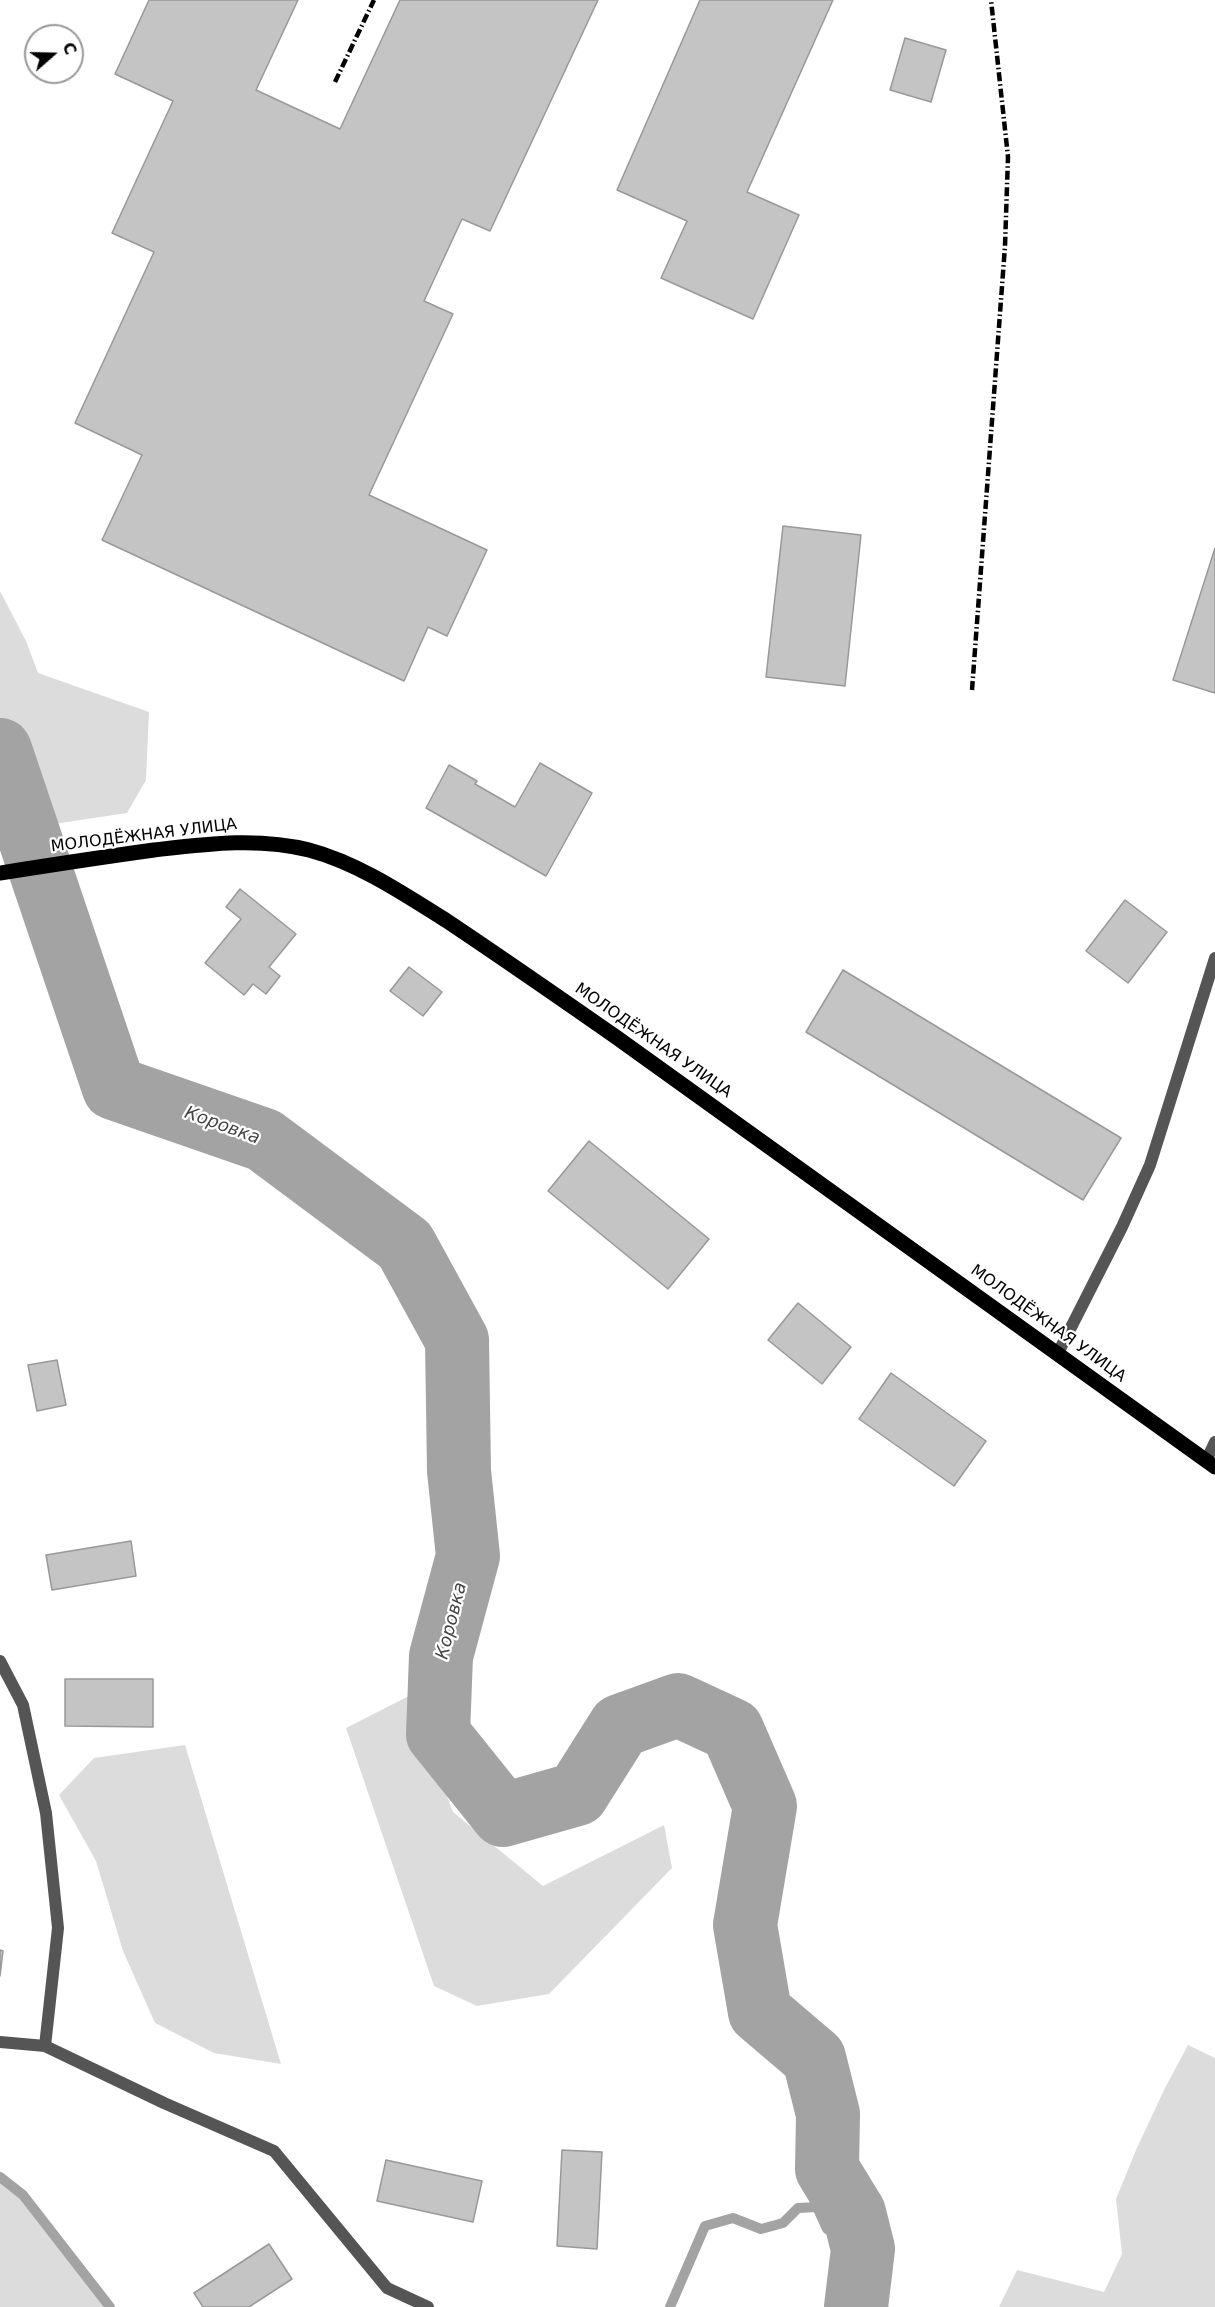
<!DOCTYPE html>
<meta charset="utf-8">
<style>
body{margin:0}
#map{position:relative;width:1215px;height:2307px;overflow:hidden;background:#fff;font-family:"DejaVu Sans",sans-serif}
canvas{display:block}
.north{position:absolute;left:24px;top:24px;width:60px;height:60px;box-sizing:border-box;background:#fff;border:2px solid #999;border-radius:50%;rotate:70deg;font-size:16px;font-weight:700;line-height:24px;text-align:center;color:#000}
.north::after{content:'';display:block;margin:auto;width:21px;height:27px;background:#000;clip-path:polygon(50% 0,100% 100%,50% 72%,0 100%)}
</style>
<div id="map">
<canvas width="1215" height="2307"></canvas>
<div class="north">С</div>
</div>
<script>
const c = document.querySelector('canvas').getContext('2d');
c.lineJoin = 'round';
function paint(path, color) {
  c.fillStyle = color;
  c.fill(path, 'evenodd');
}
function stroke(path, color, width, dash) {
  c.strokeStyle = color;
  c.lineWidth = width;
  c.lineCap = dash ? 'butt' : 'round';
  c.setLineDash(dash || []);
  c.stroke(path);
}
function label(font, color, halo, rows, align = 'center') {
  c.font = font + ' "DejaVu Sans",sans-serif';
  c.lineWidth = 4.5;
  c.setLineDash([]);
  c.textBaseline = 'middle';
  c.strokeStyle = halo;
  c.fillStyle = color;
  for (const [text, x, y, turn = 0] of rows) {
    c.save();
    c.translate(x, y);
    c.rotate((+turn || 0) * Math.PI / 180);
    c.textAlign = isNaN(turn) ? turn : align;
    if (halo) c.strokeText(text, 0, 0);
    c.fillText(text, 0, 0);
    c.restore();
  }
}
paint(new Path2D(`
 M0,591L26,641L38,673L149,712L146,780L127,813L54,824L15,741L0,740Z
 M409,1696L453,1812L543,1886L664,1825L672,1868L549,1994L477,2006L434,1986L346,1728Z
 M185,1745L281,2064L214,2053L155,2023L123,1951L96,1861L59,1795L94,1758Z
 M1188,2045L1215,2058V2307H999L1017,2270L1104,2292L1122,2254L1116,2199L1136,2150L1165,2088Z
 M0,2177L23,2195L110,2307H0Z`), '#dcdcdc');
stroke(new Path2D(`
 M0,2177L23,2195L110,2307
 M670,2307L705,2226L733,2218L761,2229L783,2223L798,2208L817,2207L827,2229L843,2235L854,2213`), '#a3a3a3', 10);
stroke(new Path2D(`
 M0,750L114,1088L264,1140L405,1245L457,1340L459,1471L468,1556L441,1656L438,1734L503,1815L577,1794L620,1726L678,1705L732,1730L765,1806L745,1925L760,2012L814,2058L828,2114L827,2169L854,2213L863,2249L856,2307`), '#a3a3a3', 64);
const building = new Path2D(`
 M149,0H298L256,90L340,129L400,0H598L490,231L462,219L424,301L453,314L369,495L487,550L447,636L428,627L404,681L102,540L142,455L75,423L154,252L112,233L173,101L115,74Z
 M700,0H833L747,192L799,215L753,319L661,278L687,221L617,190Z
 M905,38L946,50L931,102L890,90Z
 M783,526L861,535L845,686L766,677Z
 M1215,548V693L1173,680Z
 M540,763L592,793L546,876L426,808L449,765L477,781L475,784L515,807Z
 M240,889L296,934L269,967L280,976L266,994L253,984L244,995L205,963L241,919L226,907Z
 M1125,900L1167,932L1128,983L1086,951Z
 M409,967L442,992L423,1016L390,991Z
 M843,970L1121,1138L1083,1200L806,1032Z
 M589,1141L709,1239L668,1289L548,1191Z
 M798,1303L851,1347L822,1384L768,1340Z
 M57,1360L66,1405L37,1411L28,1365Z
 M891,1373L986,1441L954,1486L859,1419Z
 M131,1541L136,1576L52,1590L46,1555Z
 M65,1679H153V1727L65,1726Z
 M0,1950L3,1951L0,1976Z
 M562,2150L602,2152L597,2249L557,2246Z
 M386,2160L482,2181L473,2222L377,2201Z
 M269,2244L292,2279L249,2307H203L194,2293Z`);
paint(building, '#c4c4c4');
stroke(building, '#999', 1.5);
stroke(new Path2D(`
 M1058,1353L1122,1227L1150,1165L1215,958
 M1206,1461L1215,1442
 M0,1661L23,1705L46,1813L58,1928L45,2046
 M0,2042L45,2046L164,2103L274,2151L387,2288L428,2307`), '#555', 12);
stroke(new Path2D(`
 M0,873C51,865 103,857 154,850C206,844 258,837 309,850C358,863 404,894 447,921C504,959 560,998 616,1037C817,1179 1016,1323 1215,1467`), '#000', 15);
stroke(new Path2D(`
 M335,82L374,0
 M972,690L1005,246L1008,157L991,0`), '#000', 4.5, [9, 3, 1.5, 3]);
label('16px', '#000', '#fff', [
 ["МОЛОДЁЖНАЯ УЛИЦА",144,836,-7],
 ["МОЛОДЁЖНАЯ УЛИЦА",653,1041,35],
 ["МОЛОДЁЖНАЯ УЛИЦА",1048,1324,36]
]);
label('italic 18px', '#444', '#fff', [
 ["Коровка",222,1126,20],
 ["Коровка",452,1621,-76]
]);
</script>
